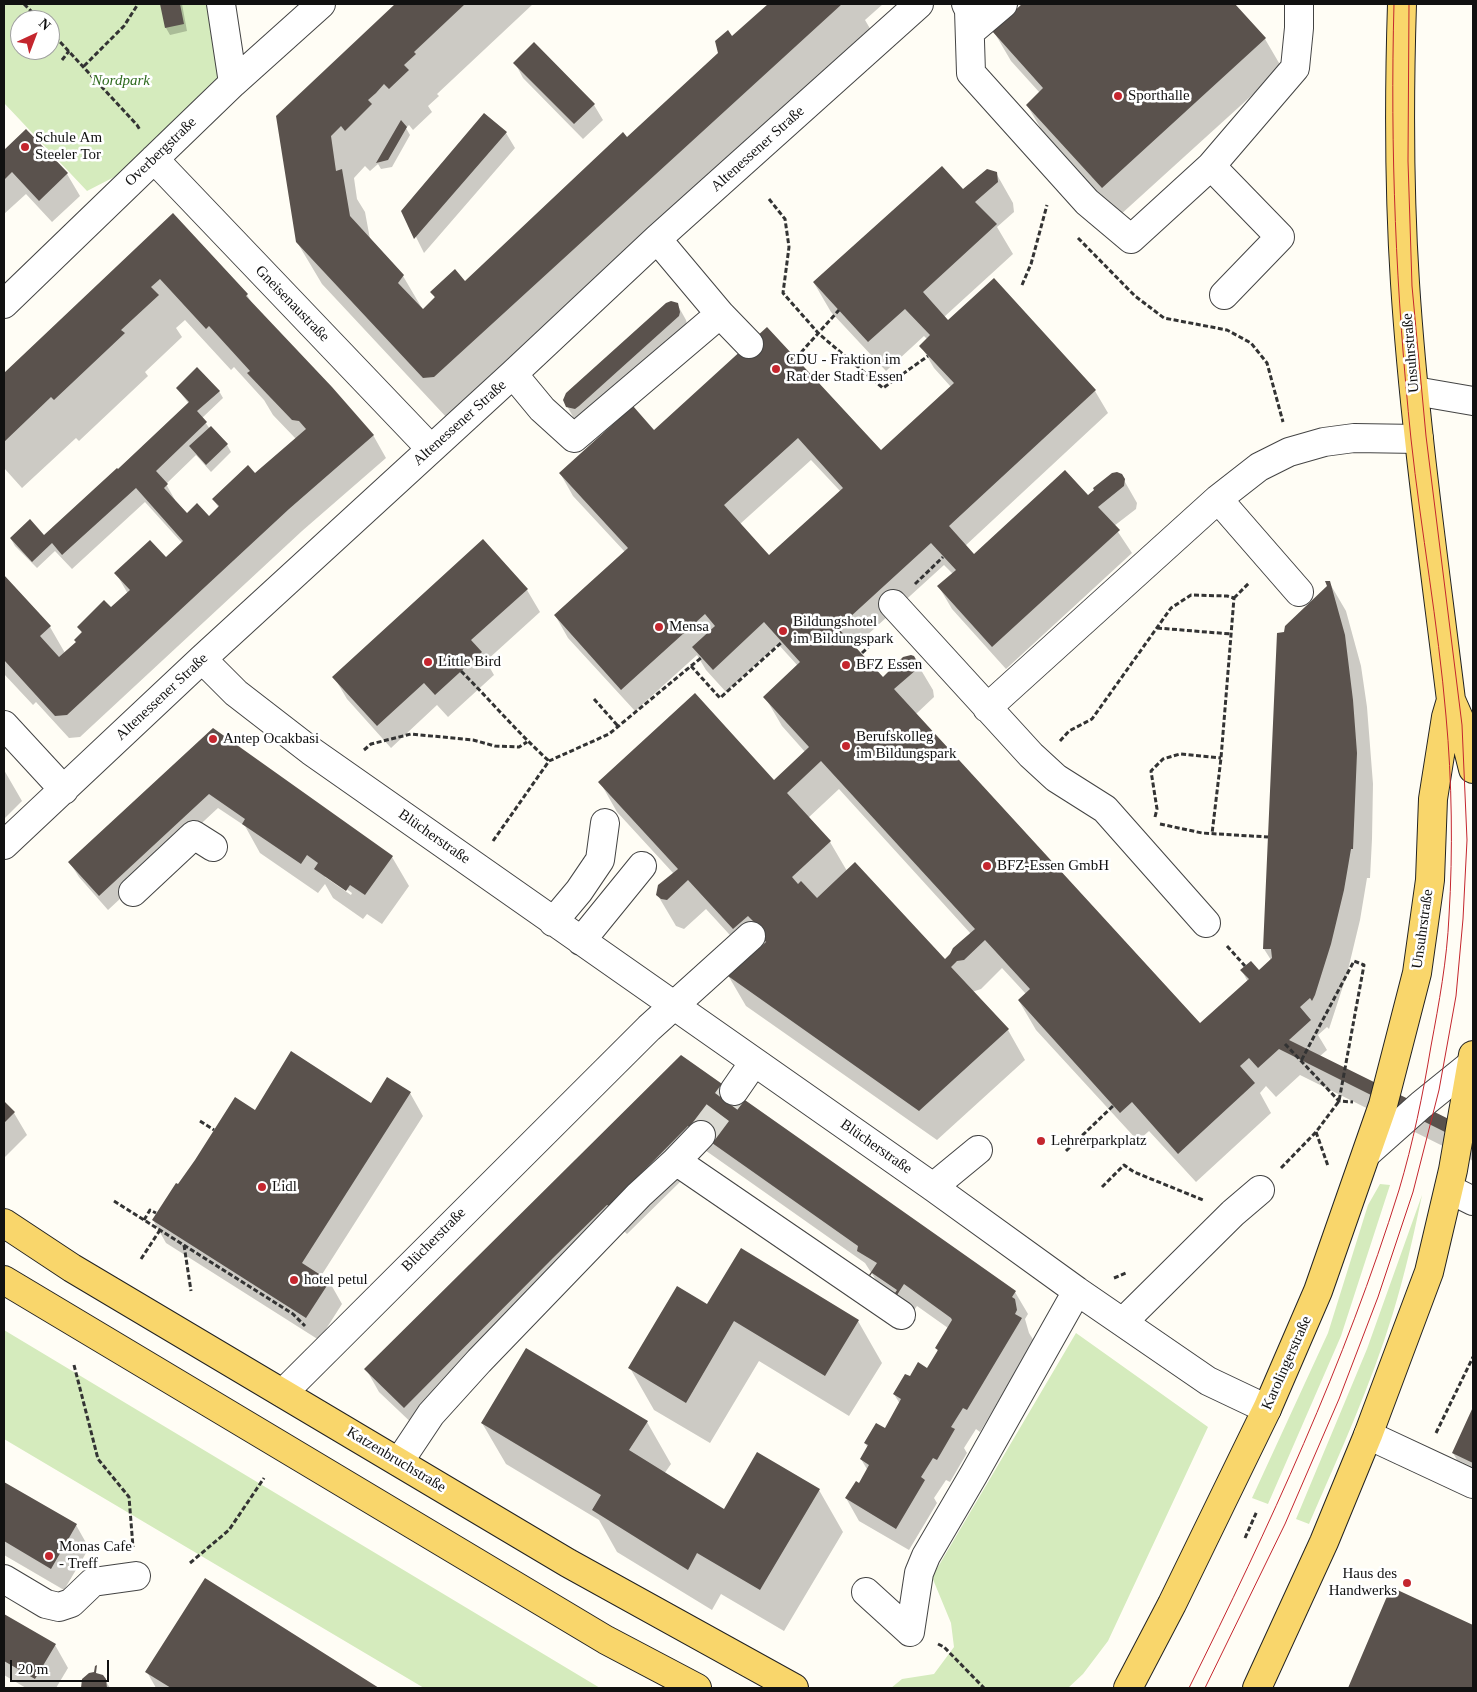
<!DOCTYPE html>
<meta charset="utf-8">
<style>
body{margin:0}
#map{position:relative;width:1477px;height:1692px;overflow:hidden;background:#fffdf5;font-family:Georgia,serif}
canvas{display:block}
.frame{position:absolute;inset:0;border:5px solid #111;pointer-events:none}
.north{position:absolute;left:10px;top:10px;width:50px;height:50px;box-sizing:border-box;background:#fff;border:1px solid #a0a0a0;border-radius:50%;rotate:43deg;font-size:14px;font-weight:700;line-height:20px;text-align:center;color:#111}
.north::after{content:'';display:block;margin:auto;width:18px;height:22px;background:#c4262e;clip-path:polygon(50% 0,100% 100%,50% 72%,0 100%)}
.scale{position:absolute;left:10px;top:1660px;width:99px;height:22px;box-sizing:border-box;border:2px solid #111;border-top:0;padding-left:6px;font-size:15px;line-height:18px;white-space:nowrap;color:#111;-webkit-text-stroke:4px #fff;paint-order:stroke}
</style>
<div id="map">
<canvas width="1477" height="1692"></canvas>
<div class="frame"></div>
<div class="north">N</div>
<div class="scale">20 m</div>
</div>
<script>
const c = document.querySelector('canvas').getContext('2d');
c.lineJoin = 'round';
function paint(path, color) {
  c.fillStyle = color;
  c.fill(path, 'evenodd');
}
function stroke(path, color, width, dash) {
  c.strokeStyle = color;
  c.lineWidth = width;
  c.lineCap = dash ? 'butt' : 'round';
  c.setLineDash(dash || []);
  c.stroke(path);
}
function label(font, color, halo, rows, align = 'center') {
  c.font = font + ' Georgia,serif';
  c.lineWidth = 5;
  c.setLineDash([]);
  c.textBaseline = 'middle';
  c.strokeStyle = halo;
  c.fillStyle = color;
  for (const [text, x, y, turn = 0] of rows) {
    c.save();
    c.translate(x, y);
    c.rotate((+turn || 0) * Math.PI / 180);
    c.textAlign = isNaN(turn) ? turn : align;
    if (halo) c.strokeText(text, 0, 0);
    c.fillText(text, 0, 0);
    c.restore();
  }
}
paint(new Path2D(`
 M4,4H218L230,81L153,157L87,191L4,103ZM20,20H50V50H20Z
 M1380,1184L1390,1185L1341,1336L1268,1504L1252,1498L1328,1333L1368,1205Z
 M1422,1195C1414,1234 1405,1274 1393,1313C1371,1385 1339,1455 1309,1524L1296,1519L1367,1349Z
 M4,1330L600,1688H424L4,1439Z
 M1076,1333L1208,1427L1108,1641L1083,1674L1068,1688H891L902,1679L934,1674L954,1647L951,1623L932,1577Z`), '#d5ebbd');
paint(new Path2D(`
 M162,4H182L187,31L170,35L166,28Z
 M397,4H533L437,94L439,96L428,106L432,112L413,130L409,125L406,128L410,135L392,167L381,169L378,164L370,171L365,166L354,178L357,199L365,212L370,239L403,276L423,310L435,298L432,292L465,282L627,139L720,53L732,37L770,4H883L865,20L875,37L448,419L322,284L297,242L277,116Z
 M1024,4H1233L1265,39L1282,68L1119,216L1044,134L1027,105L1040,93L1011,61L994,32Z
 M534,43L594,105L603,120L583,139L523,78L515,63Z
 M485,114L506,133L515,148L424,253L403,211Z
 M26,130L67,174L80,196L52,222L26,194L4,214V151Z
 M996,173L1013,203L1014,212L997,227L1013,254L944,317L948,321L994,279L1095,391L1108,413L965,546L973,555L1088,497L1121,475L1137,503L1136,509L1114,526L1132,553L1006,669L952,609L939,587L953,574L944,565L854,647L882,678L915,660L933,690L934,697L916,714L1200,1025L1248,982L1242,971L1259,972L1271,960L1264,949L1285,634L1329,586V582L1346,611L1361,666L1367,707L1373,784L1372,839L1370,878H1367L1360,920L1347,974L1329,1029L1327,1027L1318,1035L1327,1050L1320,1056L1473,1133V1161L1300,1075L1276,1097L1266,1086L1260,1093L1271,1113L1196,1182L1149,1131L1138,1141L1036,1030L1019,1001L1026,994L1002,968L981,989L972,992L1008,1030L1025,1060L937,1140L746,1006L729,977L751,958L706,909L684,929L676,926L657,894L674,874L617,812L600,782H774L806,753L782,726L765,697L798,666L778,644L726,692L706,670L697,655L635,711L568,638L555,615L625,552L573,496L560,473L654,432L767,329L880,452L951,387L934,368L921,346L928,340L924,336L886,371L831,312L814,283L963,190ZM811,460L841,492L768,557L740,524ZM839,789L971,934L954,949L945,961L847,871L830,842L808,818Z
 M173,215L247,295L253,305L373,435L386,458L302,531L80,737L69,738L36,702L33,705L4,674V577L50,627L65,653L76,643L75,640L82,633L79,627L111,609L128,594L116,573L165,559L182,543L145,502L72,569L55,551L37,568L15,546L11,539L48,541L117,470L189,404L177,388L219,391L223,398L202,418L210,429L211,428L227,445L231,452L211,472L196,455L166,484L175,500L174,501L187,515L209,518L219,508L213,499L255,475L296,439L273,415L264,400L234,367L231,370L185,320L176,328L182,337L145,372L148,376L79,441L76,438L22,488L4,468V375Z
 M677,304L686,320L688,328L576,422L567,406Z
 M527,590L540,612L486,661L494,675L448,717L437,705L391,748L347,699L334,677Z
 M213,730L392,857L409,886L382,924L367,914L363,919L333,898L325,884L318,893L260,853L245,826L218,808L108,910L79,877L70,863ZM325,874L352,893L351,895L325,877Z
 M4,770L22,801L4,819Z
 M681,1056L1015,1292L1028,1314L1025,1319L1029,1333L1034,1341L980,1432L976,1429L964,1448L967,1453L950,1482L946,1480L934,1498L937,1503L909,1550L859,1521L846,1498L859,1485L868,1471L861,1459L868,1448L865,1443L885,1429L900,1404L894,1394L910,1378L928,1369L938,1352L936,1348L948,1328L917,1306L912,1313L885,1294L865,1263L702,1148L683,1179L627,1234L620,1227L418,1429L379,1392L366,1369Z
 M387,1079L410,1093L423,1116L321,1276L329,1281L342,1304L319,1340L166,1243L153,1220L178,1186L372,1105Z
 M4,1102L14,1113L27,1135L4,1158Z
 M707,1306L858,1321L882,1363L849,1416L759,1361L710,1443L654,1410L630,1368Z
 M1473,1410V1467L1457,1460L1453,1453Z
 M647,1422L671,1464L664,1474L724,1510L819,1490L843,1532L784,1631L721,1594L712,1610L617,1552L599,1520L506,1464L482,1423Z
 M4,1484L76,1525L89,1548L64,1590L4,1555Z
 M205,1580L377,1688H156L147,1672Z
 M1392,1589L1473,1626V1688H1349Z
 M4,1616L55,1645L68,1668L56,1688H26L4,1675Z
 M96,1673L105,1680L110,1688H82L83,1680L89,1674Z`), '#0003');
paint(new Path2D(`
 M160,4H180L184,24L165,28Z
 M395,4H465L414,52L416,54L404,65L409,70L389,89L384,84L376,93L368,100L372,104L345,131L341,126L331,136L336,171L342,169L350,216L404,275L398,283L423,309L435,297L430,292L455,269L465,281L623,132L627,137L718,53L715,41L728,30L732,36L768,4H842L434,377L423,378L296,242L276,116Z
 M1022,4H1235L1266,38L1102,188L1026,105L1043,88L992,31Z
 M534,42L595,104L574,124L513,63Z
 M484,113L507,132L414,239L401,211Z
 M401,120L407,127L388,160L376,163Z
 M26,129L68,173L39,201L12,172L4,180V150Z
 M942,166L963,189L987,169L997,172L998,182L975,202L997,224L923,292L948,320L994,278L1096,390L949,526L974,554L1065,470L1088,495L1094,490L1093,488L1112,473L1117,472L1122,474L1125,479L1124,486L1098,507L1120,530L992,647L937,586L956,570L931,543L838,628L883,677L903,657L911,655L914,656L918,663L916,670L894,689L1200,1023L1249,979L1240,970L1251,961L1259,970L1272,958L1271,949H1263L1277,633L1284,632L1285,626L1327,586L1325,581H1330L1345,635L1353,700L1357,753L1353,849H1351L1344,890L1331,944L1315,995L1312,1001L1310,998L1300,1007L1311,1020L1289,1040L1473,1131V1146L1279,1049L1258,1068L1249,1058L1240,1066L1255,1083L1178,1154L1132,1102L1120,1113L1018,1000L1030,989L985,940L964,960L957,961L951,967L1009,1029L919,1111L728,976L766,942L751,926L755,923L748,916L733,929L688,880L667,900L661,899L656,895L658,885L678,869L598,782L695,693L774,780L809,747L763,697L800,662L764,622L713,670L692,647L715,626L705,614L621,690L554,615L628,548L559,473L633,406L654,430L767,327L881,450L954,383L919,346L930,335L905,309L868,342L813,282ZM798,438L843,488L769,555L724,505ZM821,761L975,929L953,948L950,954L945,959L855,862L817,898L801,881L798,884L792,877L831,841L787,793Z
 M173,213L248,294L246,296L332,387L374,435L289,509L67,715L55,716L4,660V575L51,626L40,636L59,657L76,642L74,640L82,632L77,627L104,600L111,607L130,590L114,573L150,540L166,557L183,541L136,488L62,555L52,543L32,562L10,538L30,519L44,535L117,468L118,469L189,402L176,388L197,367L220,391L197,411L207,422L156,471L168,484L164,488L187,513L197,503L209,516L219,506L212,499L248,465L255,473L306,429L299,421L292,420L247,373L250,371L209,326L206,329L160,279L151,287L159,295L121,330L125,333L54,400L51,397L4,442V373Z
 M671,301L678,303L680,312L679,316L579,406L575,409L566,407L563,400L566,393L666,303Z
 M211,426L228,444L206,465L189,446Z
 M483,539L528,589L471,640L482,652L435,695L424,683L377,726L332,677Z
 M213,728L393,856L365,895L350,885L346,891L314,869L318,863L307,855L301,864L242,824L245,819L209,794L99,896L68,862Z
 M291,1051L371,1103L387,1077L411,1092L302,1263L330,1281L306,1318L152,1220L176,1183L178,1184L195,1160L235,1097L255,1110Z
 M681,1055L1016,1291L1012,1297L1015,1299L1017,1310L1015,1314L1022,1318L967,1410L963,1408L951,1427L955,1429L937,1460L933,1458L921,1477L925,1480L896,1529L845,1498L856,1481L859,1483L869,1465L860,1459L868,1445L864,1443L876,1423L885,1428L901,1399L893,1394L905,1374L910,1376L918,1362L927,1368L938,1350L935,1348L952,1320L951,1318L904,1284L897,1295L895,1293L897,1290L872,1273L870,1276L869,1275L877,1263L857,1251L858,1246L688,1126L609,1206L607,1205L553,1258L404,1408L364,1369Z
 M4,1101L15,1112L4,1123Z
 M741,1248L859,1320L825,1376L734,1321L686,1403L628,1368L677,1286L707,1304Z
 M526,1348L648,1421L629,1450L724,1509L757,1452L820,1489L760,1590L697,1553L688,1570L592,1510L601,1495L481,1423Z
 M1473,1407V1463L1452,1453Z
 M4,1482L77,1524L51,1569L4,1541Z
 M205,1578L379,1688H171L145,1672Z
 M1391,1587L1473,1625V1688H1348Z
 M4,1614L56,1644L35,1679L4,1661Z
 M97,1665L96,1673L103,1675L106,1679L107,1688H81L82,1679L89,1673L94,1672L95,1666Z`), '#5a524d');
stroke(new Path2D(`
 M701,1135L734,1091`), '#dbdad3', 28, [28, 14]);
const minor = new Path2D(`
 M221,4L233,83
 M966,4L969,10L971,73L1087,202L1131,239L1211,166L1295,68L1299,28V4
 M970,32L1003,4
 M154,159L431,449
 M1211,166L1280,237L1224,295
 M4,304L233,83L321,4
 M720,314L749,344
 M513,374L542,409L574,438L720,314L657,239
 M1415,391L1473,401
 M1218,499L1299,592
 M893,604L1031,755L1056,778L1105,809L1206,923
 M202,659L236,693L311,751L933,1187L1077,1291L1208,1381L1267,1409
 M987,708L1218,499L1259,467L1289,452L1324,442L1354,438L1419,439
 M4,725L64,790
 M4,845L202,659L513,374L657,239L919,4
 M133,892L194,835L213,847
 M553,922L579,891L600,860L605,823
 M581,941L642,866
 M734,1091L754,1062
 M1367,1153L1421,1105L1473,1063
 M676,1161L701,1135
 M933,1187L978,1150
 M1449,1189L1473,1201
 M1123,1322L1233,1213L1260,1190
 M283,1393L649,1028L751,936
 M1368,1435L1473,1484
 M399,1462L431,1414L479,1361L639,1195L676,1161L901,1315
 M4,1579L46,1604L59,1607L71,1603L93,1582L136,1576
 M866,1592L910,1632
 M910,1632L919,1573L926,1556L974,1474L1077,1291`);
const major = new Path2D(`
 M1402,4C1399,97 1399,190 1405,283C1414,422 1434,561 1451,700L1462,725L1473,769
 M4,1223L72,1268L568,1563L794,1688
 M4,1280L606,1640L697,1688
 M1128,1688L1172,1604L1267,1409L1318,1291L1383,1105L1417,973L1430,880L1433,799L1446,717L1451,700
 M1257,1688L1324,1542L1368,1435L1429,1272L1453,1170L1473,1055`);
stroke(minor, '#444', 30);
stroke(major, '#222', 30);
stroke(new Path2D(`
 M24,4L40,20
 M50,31L137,125L140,130
 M62,60L69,51
 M84,66L124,26L138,4
 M769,199L785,219L789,247L783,293L819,334L883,388L928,356
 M1078,238L1135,296L1164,318L1227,330L1251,343L1267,363L1283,422
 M1022,285L1031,264L1047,205
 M796,358L839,310
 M915,584L943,557
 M1234,598L1249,583
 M1157,628L1231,634
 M862,653L881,635
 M691,666L701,658
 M461,671C491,701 518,733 549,761
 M594,699L618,726
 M1060,741L1069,731L1092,719L1171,608L1191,595L1227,596L1234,598L1221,758L1212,834
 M364,750L371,744L411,734L473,740L495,746L519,747L527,742
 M1155,817L1157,809L1151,771L1163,759L1180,754L1221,758
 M1160,824L1202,833L1268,837
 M493,841L549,761L609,734L691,666L720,698L782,642
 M1227,946L1245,966
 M1285,1044L1339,1101L1353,1102
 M200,1121L214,1130
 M1316,1132L1328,1166
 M1066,1151L1114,1105
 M1281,1168L1316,1132L1339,1101L1364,965L1354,961L1301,1061
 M1102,1187L1124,1165L1134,1172L1203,1200
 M114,1201L293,1314L305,1326
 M144,1220L150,1210L156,1213
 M184,1245L191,1291
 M141,1259L160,1230
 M1114,1278L1126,1273
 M74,1365L98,1459L129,1497L133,1547
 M1436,1433L1473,1357
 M1245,1538L1257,1511
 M190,1563L229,1530L264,1478
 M938,1644L944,1647L984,1688`), '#333', 3, [5, 2.5]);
stroke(minor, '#fff', 28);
stroke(major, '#f9d66b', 28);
stroke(new Path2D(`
 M1189,1688C1269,1527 1345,1363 1399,1190C1413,1143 1423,1094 1431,1046C1439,1003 1447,960 1449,916C1453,851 1452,781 1446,716C1438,623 1421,531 1411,439C1396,294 1390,149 1394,4
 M1205,1688L1285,1524L1339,1399L1378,1297L1413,1192L1439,1090L1456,996L1463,919L1467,840L1462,725L1426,436L1412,286L1408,161L1409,4`), '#c4262e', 1);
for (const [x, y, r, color] of [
 [1118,96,5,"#c4262e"],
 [25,147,5,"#c4262e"],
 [776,369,5,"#c4262e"],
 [659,627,5,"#c4262e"],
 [783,631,5,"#c4262e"],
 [428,662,5,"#c4262e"],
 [846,665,5,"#c4262e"],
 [213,739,5,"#c4262e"],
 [846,746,5,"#c4262e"],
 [987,866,5,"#c4262e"],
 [1041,1141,5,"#c4262e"],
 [262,1187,5,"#c4262e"],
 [294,1280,5,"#c4262e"],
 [49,1556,5,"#c4262e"],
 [1407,1583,5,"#c4262e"]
]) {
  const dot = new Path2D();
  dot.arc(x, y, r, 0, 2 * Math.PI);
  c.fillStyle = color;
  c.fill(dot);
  stroke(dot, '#fff', 2);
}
label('italic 15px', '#2f6b1f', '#fff', [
 ["Nordpark",121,81]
]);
label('15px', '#111', '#fff', [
 ["Sporthalle",1128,96],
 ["Schule Am",35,138],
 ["Steeler Tor",35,155],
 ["CDU - Fraktion im",786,360],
 ["Rat der Stadt Essen",786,377],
 ["Bildungshotel",793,622],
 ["im Bildungspark",793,639],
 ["Mensa",669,627],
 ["Little Bird",438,662],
 ["BFZ Essen",856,665],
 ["Berufskolleg",856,737],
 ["im Bildungspark",856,754],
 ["Antep Ocakbasi",223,739],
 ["BFZ-Essen GmbH",997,866],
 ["Lehrerparkplatz",1051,1141],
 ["Lidl",272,1187],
 ["hotel petul",304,1280],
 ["Monas Cafe",59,1547],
 ["- Treff",59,1564],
 ["Haus des",1397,1574,"right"],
 ["Handwerks",1397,1591,"right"]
], 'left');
label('15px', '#111', '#fff', [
 ["Altenessener Straße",758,149,-42],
 ["Overbergstraße",161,152,-44],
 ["Gneisenaustraße",292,304,46],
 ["Unsuhrstraße",1411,353,-95],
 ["Altenessener Straße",460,423,-42],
 ["Altenessener Straße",162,697,-43],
 ["Blücherstraße",434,837,35],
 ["Unsuhrstraße",1423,929,-82],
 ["Blücherstraße",876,1147,35],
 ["Blücherstraße",434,1240,-45],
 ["Karolingerstraße",1287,1363,-66],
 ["Katzenbruchstraße",396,1460,31]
]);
</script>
